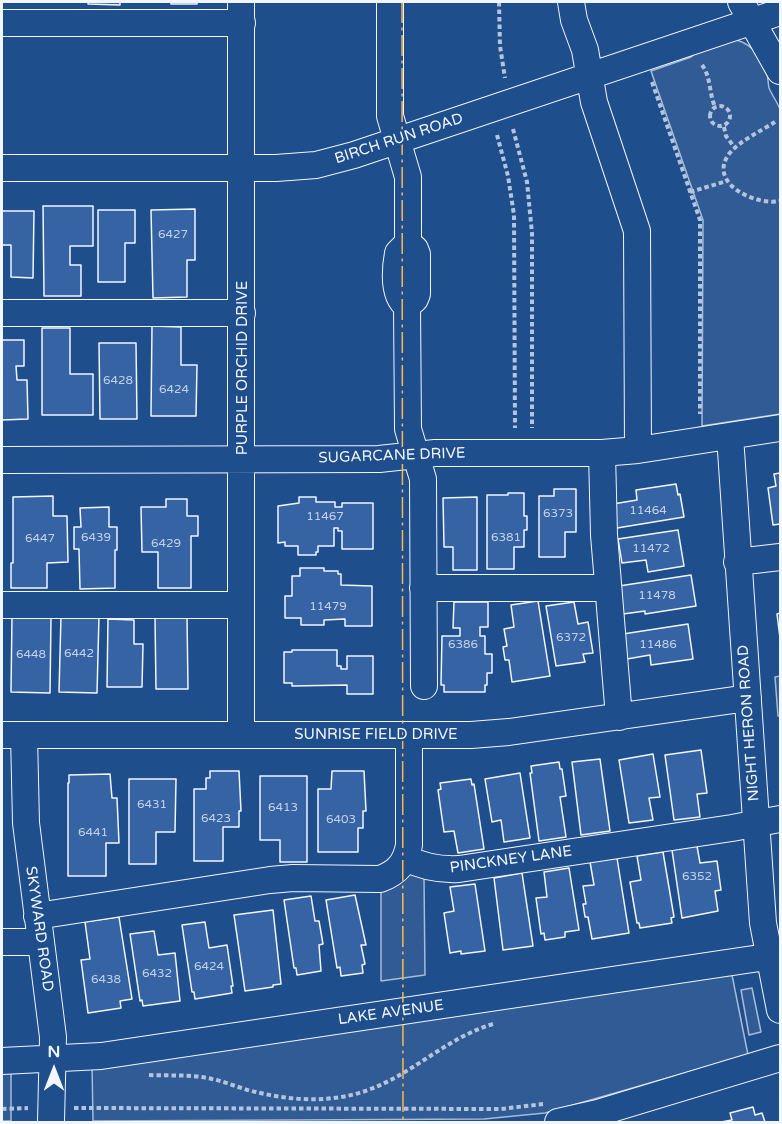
<!DOCTYPE html>
<style>
body{margin:0}
#map{position:relative;width:782px;height:1124px;overflow:hidden;background:#1f4e8c;font-family:"Varela Round",sans-serif}
canvas{display:block}
.frame{position:absolute;inset:0;border:3px solid #f2f6ff;pointer-events:none}
.north{position:absolute;left:24px;top:1040px;width:60px;height:60px;-webkit-text-stroke:4px #1f4e8c;paint-order:stroke;rotate:0deg;font-size:16px;font-weight:700;line-height:24px;text-align:center;color:#f2f6ff}
.north::after{content:'';display:block;margin:auto;width:21px;height:27px;background:#f2f6ff;clip-path:polygon(50% 0,100% 100%,50% 72%,0 100%)}
</style>
<div id="map">
<canvas width="782" height="1124"></canvas>
<div class="frame"></div>
<div class="north">N</div>
</div>
<script>
const c = document.querySelector('canvas').getContext('2d');
c.lineJoin = 'round';
function paint(path, color) {
  c.fillStyle = color;
  c.fill(path, 'evenodd');
}
function stroke(path, color, width, dash) {
  c.strokeStyle = color;
  c.lineWidth = width;
  c.lineCap = dash ? 'butt' : 'round';
  c.setLineDash(dash || []);
  c.stroke(path);
}
function label(font, color, halo, rows, align = 'center') {
  c.font = font + ' "Varela Round",sans-serif';
  c.lineWidth = 4.5;
  c.setLineDash([]);
  c.textBaseline = 'middle';
  c.strokeStyle = halo;
  c.fillStyle = color;
  for (const [text, x, y, turn = 0] of rows) {
    c.save();
    c.translate(x, y);
    c.rotate((+turn || 0) * Math.PI / 180);
    c.textAlign = isNaN(turn) ? turn : align;
    if (halo) c.strokeText(text, 0, 0);
    c.fillText(text, 0, 0);
    c.restore();
  }
}
const green = new Path2D(`
 M731,39C748,41 763,55 767,73C768,78 768,83 769,88C772,95 777,102 780,109V414L702,426L703,220L651,71L691,57L702,48Z
 M780,676V716H778L775,677Z
 M411,873L424,877L425,975L381,981V887L404,875Z
 M731,970L748,1055L545,1113L484,1119L93,1121L92,1065Z
 M752,988L761,1032L749,1035L741,990Z
 M2,1070H11V1121H2Z`);
paint(green, '#305b95');
stroke(green, '#a8bbd7', 1.5);
const building = new Path2D(`
 M88,2H120V5L88,4Z
 M171,2H197V4H171Z
 M43,206H93V246H70V265H81V296H44Z
 M195,209V260H187V297L153,298L151,210Z
 M98,210H135V243H125V282H98Z
 M2,211H34L33,278L11,277V245H2Z
 M152,326L181,327V365H197L196,416H151Z
 M42,328H70V374H93V415H42Z
 M2,340H24V366H16L17,380H27L28,419L2,420Z
 M99,343H136L137,419H100Z
 M780,473V524L773,525L768,488L776,486L774,474Z
 M676,484L678,495L680,494L684,517L617,528L613,504L637,500L636,490Z
 M554,489H576V532H565V557H539V496H554Z
 M508,493H524V516H527V530H524V547H514V569H487V495H508Z
 M53,496V516H67L68,562L47,563V588H11V563H13V497Z
 M299,497H316V502H335V507H342V503H373V549H342V531H338V528H334V546H318V552H316V555H298V546H285V542L278,543V506L299,503Z
 M477,497V570H453V547H444L443,498Z
 M166,499H187V516H198V536H191V588H158V552H142L141,507H166Z
 M109,507V527H117V550H115V588L80,589L79,549H74V527H81L80,508Z
 M678,530L684,566L648,572L646,560L622,563L618,539Z
 M300,568H324V571H338V574H341V585L372,586V626H345V619L324,620V625H301V618H285V596H292V576H300Z
 M691,575L696,606L645,614V611L623,614L619,586Z
 M538,601L550,676L512,682L509,660H505L503,647L507,646L504,629L514,627L511,605Z
 M454,602H488V627H480V636H485V654H492V673H487V685H485V692H444V685H441L442,636H460V628H453Z
 M574,602L578,624L588,622L593,653L583,654L585,662L556,666L546,606Z
 M780,613V638L777,614Z
 M12,616L51,617L50,693L11,692Z
 M61,616H99L97,693L59,692Z
 M187,616L188,689H156L155,617Z
 M108,619L134,620V644H143L142,687H107Z
 M688,624L693,659L651,665L650,655L627,659L623,634Z
 M292,650H337V666H341V669H347V656H373V694H347V685L292,686V683H284V652H292Z
 M701,750L707,793L697,794L700,817L674,820L665,755Z
 M653,754L660,797L649,798L653,820L629,823L619,760Z
 M600,759L610,831L581,835L572,762Z
 M559,762L560,769H562L566,796L560,797L566,837L539,841L530,773H532L531,766Z
 M210,771H239L241,811H239V827H223V861H194V789H206V778H210Z
 M332,771H364L366,811H363V828H358V852H318V789H331Z
 M520,773L530,838L504,842L501,820L492,822L485,779Z
 M110,774L112,798H117L119,843H106V876H68V783H69V775Z
 M260,776H307V862H280V840H260Z
 M129,779H176L175,832H156V864H129Z
 M471,779L472,785L474,784L484,849L458,853L454,831L444,832L438,790L441,789L440,783Z
 M697,846L700,863L717,861L721,890L715,891L718,911L682,918L672,850Z
 M663,852L674,917L671,918L672,923L640,928L639,923H637L630,882L641,880L637,856Z
 M617,858L629,933L592,939L588,917H585L583,904H586L583,886L594,885L590,862Z
 M569,868L579,930L565,932V937L545,940L544,933L541,934L536,898L547,897L544,872Z
 M522,873L533,946L503,950L494,878Z
 M475,884L485,951L461,954V951L450,953L444,913L454,911L450,887Z
 M355,895L366,945H361L365,964L362,965L363,973L341,976L340,967L337,968L326,900Z
 M311,896L315,921H319L323,944L319,945L321,971L297,975L296,968H294L284,900Z
 M273,910L281,984L273,985V987L245,991L234,915Z
 M119,917L132,999L120,1001L121,1008L88,1013L81,960L90,959L85,922Z
 M205,922L209,948L227,945L233,986H231L232,993L195,999L194,992H192L182,925Z
 M154,931L158,955L175,953L180,1001L143,1006L142,1000L140,1001L130,934Z
 M753,1107L755,1115L762,1113L765,1122H721L732,1120L730,1113Z`);
paint(building, '#3563a3');
stroke(building, '#f2f6ff', 1.5);
const minor = new Path2D(`
 M241,2V735
 M390,2V116L408,177V243L415,249L417,254V294L415,299L407,306
 M571,2L574,20L585,50L594,102L637,231L638,450
 M741,2L780,71
 M2,23H242
 M2,168H276L316,165L354,155L780,12
 M408,243L398,253C395,270 393,296 407,306L408,429L423,479L424,686
 M2,313H242
 M730,436L763,923L780,1010
 M602,453L604,535L619,717
 M2,460L379,459L435,453H602L638,450L780,428
 M737,562L780,557
 M423,588H608
 M2,605H241
 M2,735H471L509,732L748,698
 M24,735L26,823L53,1037L51,1122
 M406,858C423,867 439,870 459,869L732,828L780,819
 M37,916L270,880L293,878L380,879C397,873 406,863 409,845V735
 M2,942H41
 M2,1061L101,1056L780,955
 M558,1122L598,1113L780,1058`);
stroke(minor, '#f2f6ff', 28);
stroke(new Path2D(`
 M499,2L500,46L505,78
 M702,65C711,77 709,93 715,107
 M652,82L700,220V414
 M710 116a10 10 0 1 1 20 0a10 10 0 1 1-20 0Z
 M775,122C761,131 739,141 729,154C707,184 757,206 780,201
 M724,127L726,136L735,148
 M513,129L527,182L532,233V428
 M497,135L508,176L514,215L515,428
 M690,192L727,181
 M149,1075C170,1076 192,1074 212,1079C227,1082 241,1089 256,1092C292,1101 333,1103 368,1090C413,1074 446,1038 493,1024
 M74,1108L501,1109L543,1104
 M2,1109L28,1108`), '#b3c4dc', 4, [4.5, 3]);
stroke(minor, '#1f4e8c', 26);
stroke(new Path2D(`
 M402,2L403,1122`), '#ffb74d', 1.5, [21, 4.5, 3, 4.5]);
label('12px', '#c3d1e8', null, [
 ["6427",173,235],
 ["6428",118,381],
 ["6424",174,390],
 ["11464",648,511],
 ["6373",558,514],
 ["11467",325,517],
 ["6439",96,538],
 ["6381",506,538],
 ["6447",40,539],
 ["6429",166,544],
 ["11472",651,549],
 ["11478",657,596],
 ["11479",328,607],
 ["6372",571,638],
 ["6386",463,645],
 ["11486",658,645],
 ["6442",79,654],
 ["6448",31,655],
 ["6431",152,805],
 ["6413",283,808],
 ["6423",216,819],
 ["6403",341,820],
 ["6441",93,833],
 ["6352",697,877],
 ["6424",209,967],
 ["6432",157,974],
 ["6438",106,980]
]);
label('15px', '#f2f6ff', '#1f4e8c', [
 ["BIRCH RUN ROAD",399,139,-18],
 ["PURPLE ORCHID DRIVE",243,368,-90],
 ["SUGARCANE DRIVE",392,456,-2],
 ["NIGHT HERON ROAD",749,723,-94],
 ["SUNRISE FIELD DRIVE",376,735],
 ["PINCKNEY LANE",511,860,-8],
 ["SKYWARD ROAD",39,929,82],
 ["LAKE AVENUE",391,1013,-8]
]);
</script>
